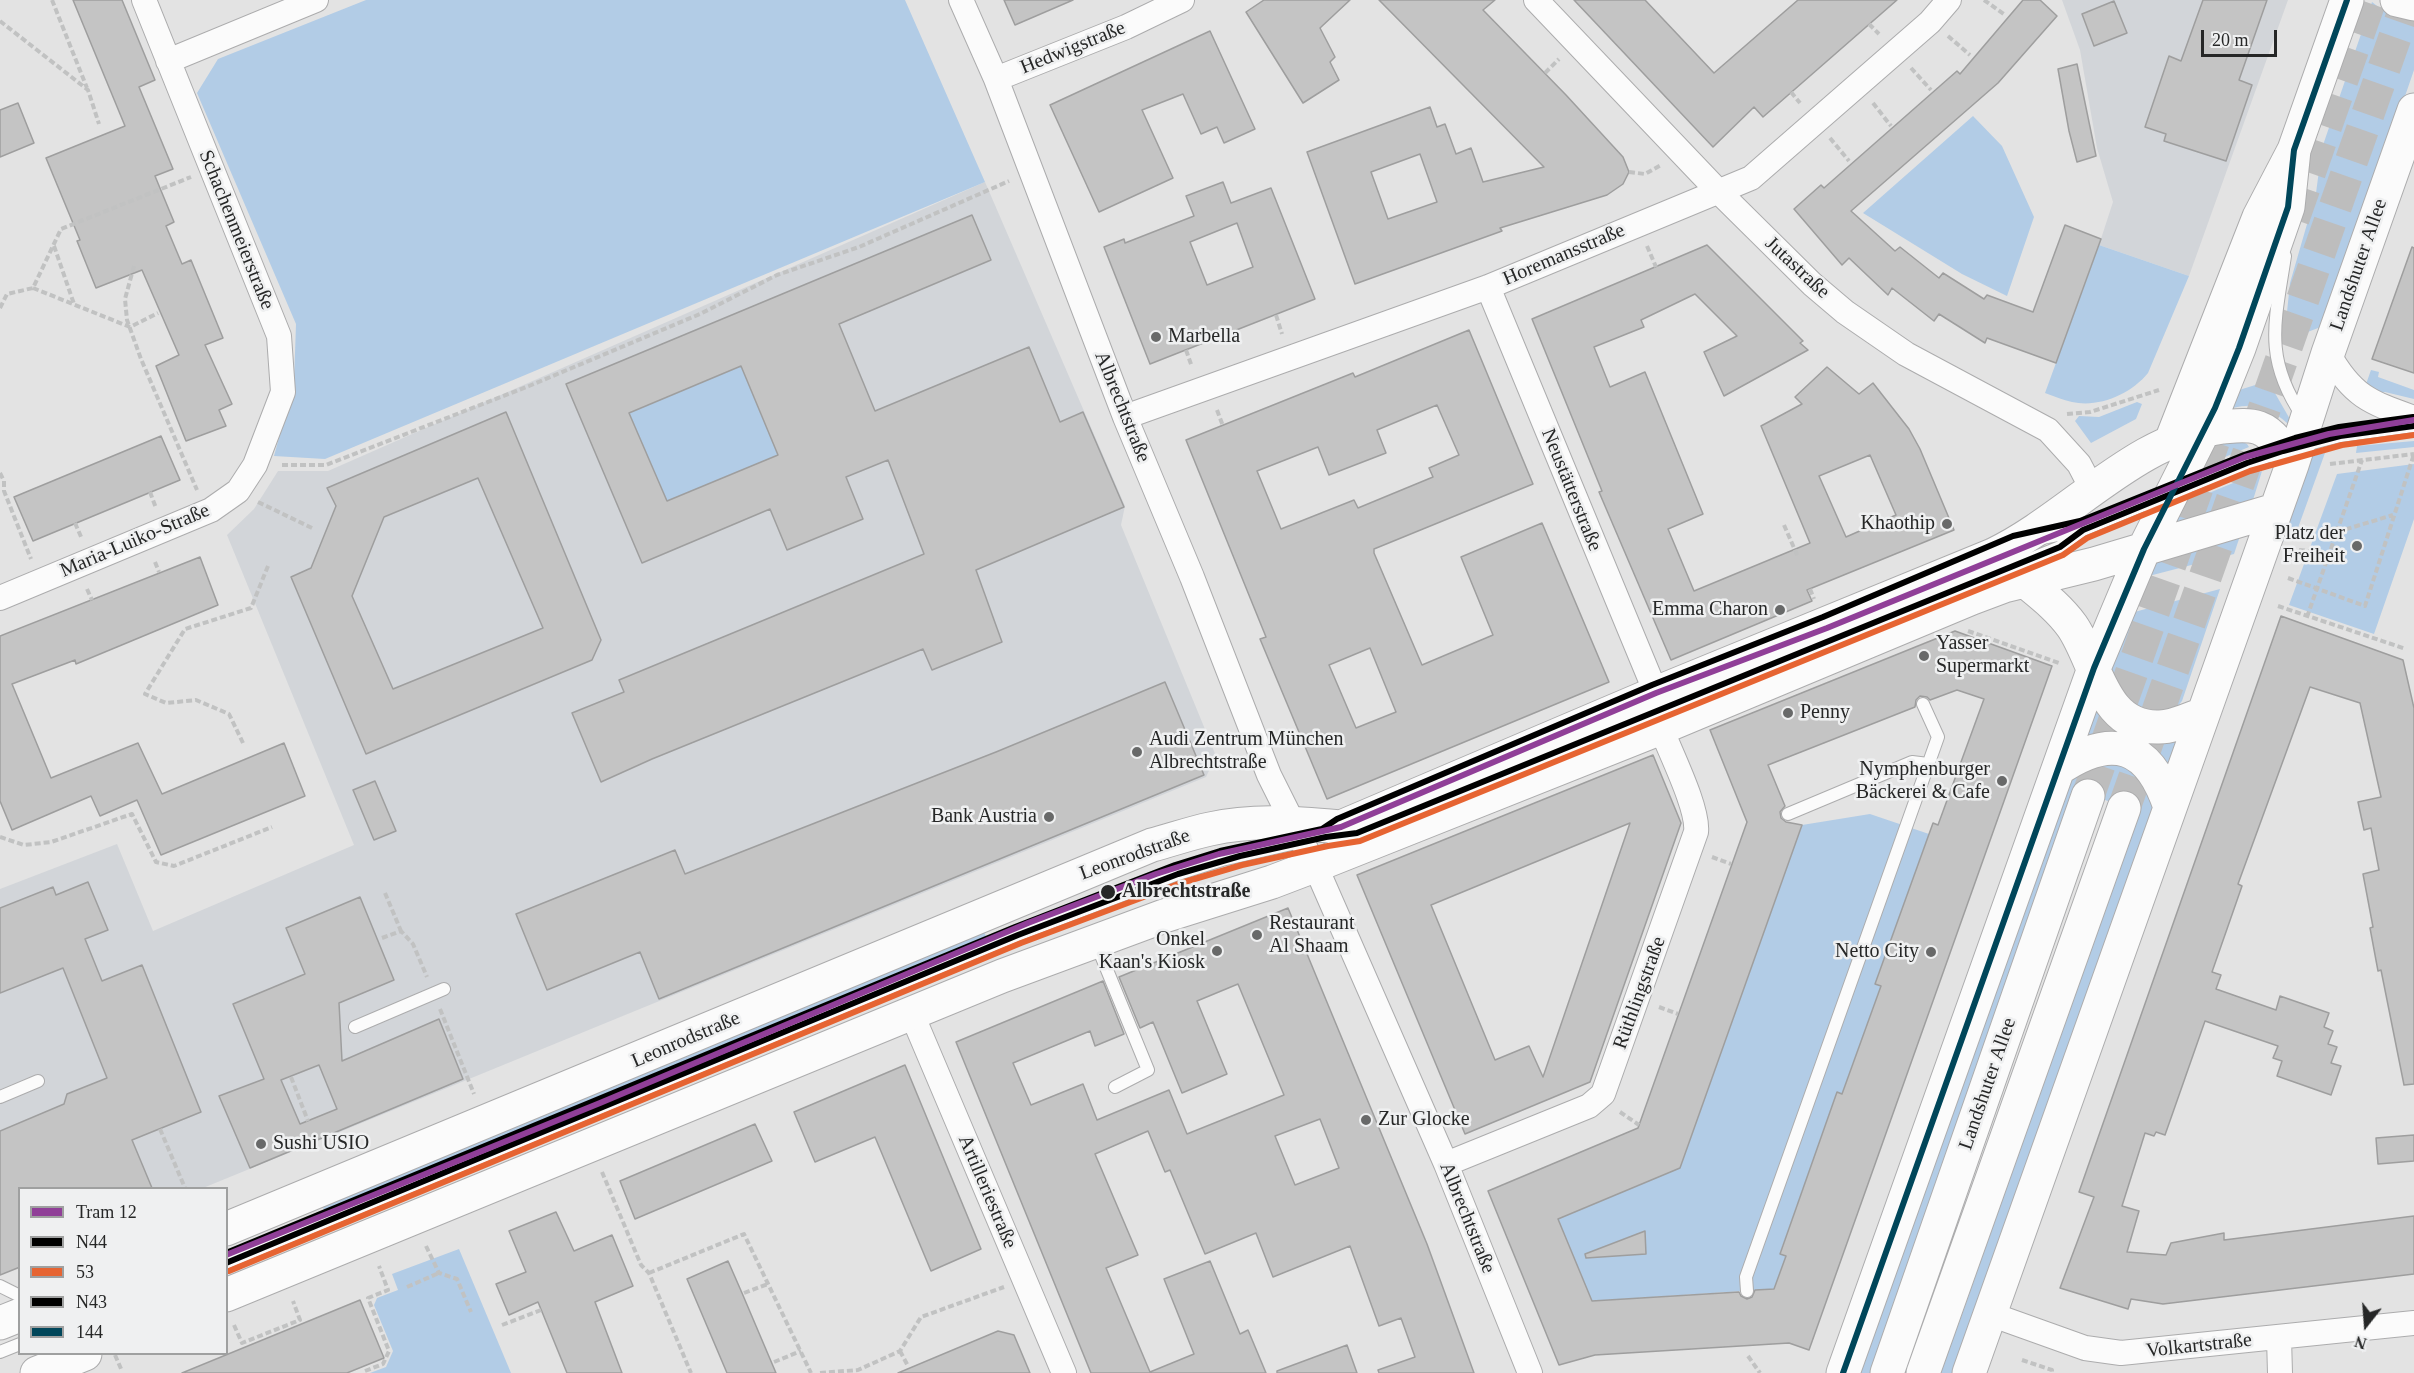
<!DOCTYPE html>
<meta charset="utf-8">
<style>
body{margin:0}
#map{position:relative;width:2414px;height:1373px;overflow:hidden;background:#e3e3e3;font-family:"Times New Roman",serif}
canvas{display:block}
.legend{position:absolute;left:18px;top:1187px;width:210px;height:168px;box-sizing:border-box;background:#eff0f1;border:2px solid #9fa0a0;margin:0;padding:8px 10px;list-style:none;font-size:18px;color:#262727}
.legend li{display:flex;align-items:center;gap:12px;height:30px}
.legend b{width:30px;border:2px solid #9fa0a0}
.north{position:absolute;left:2336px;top:1295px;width:60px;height:60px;-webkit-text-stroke:4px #eff0f1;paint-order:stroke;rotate:197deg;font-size:16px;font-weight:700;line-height:24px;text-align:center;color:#262727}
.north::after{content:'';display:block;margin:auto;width:21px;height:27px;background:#262727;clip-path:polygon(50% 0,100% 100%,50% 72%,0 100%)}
.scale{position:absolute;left:2201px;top:30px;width:76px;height:27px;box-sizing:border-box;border:3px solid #262727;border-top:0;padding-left:8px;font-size:18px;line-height:21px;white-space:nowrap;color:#262727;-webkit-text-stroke:4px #eff0f1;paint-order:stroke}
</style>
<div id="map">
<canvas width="2414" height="1373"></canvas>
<ul class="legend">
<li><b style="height:8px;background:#903f98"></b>Tram 12</li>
<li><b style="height:8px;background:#000"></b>N44</li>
<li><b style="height:8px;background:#e66432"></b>53</li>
<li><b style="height:8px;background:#000"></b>N43</li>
<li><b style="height:8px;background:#00465a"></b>144</li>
</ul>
<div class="north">N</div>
<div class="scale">20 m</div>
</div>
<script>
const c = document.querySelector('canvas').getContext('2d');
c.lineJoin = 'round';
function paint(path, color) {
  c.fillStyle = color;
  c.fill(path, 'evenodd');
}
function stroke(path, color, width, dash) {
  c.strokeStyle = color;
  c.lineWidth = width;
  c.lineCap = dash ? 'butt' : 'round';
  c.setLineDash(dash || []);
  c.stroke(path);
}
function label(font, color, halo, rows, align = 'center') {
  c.font = font + ' "Times New Roman",serif';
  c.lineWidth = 5;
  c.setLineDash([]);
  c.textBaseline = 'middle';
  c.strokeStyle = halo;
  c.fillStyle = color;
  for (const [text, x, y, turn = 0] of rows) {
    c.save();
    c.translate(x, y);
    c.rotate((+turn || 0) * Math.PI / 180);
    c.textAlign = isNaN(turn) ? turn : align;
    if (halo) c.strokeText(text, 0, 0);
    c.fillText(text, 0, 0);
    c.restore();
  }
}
paint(new Path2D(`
 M2062,0H2288L2189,276L2099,245L2113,202L2097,148L2080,50Z
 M985,182L1125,506L1121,525L1216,756L1206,777L203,1188H20L0,1272V889L117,844L153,931L354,845L227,535L254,509L278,471H328Z`), '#d2d5d9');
paint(new Path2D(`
 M366,0H905L985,182L325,459L274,456L294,383L296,324L197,93L218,59Z
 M2372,2C2385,13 2397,15 2414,17V70L2326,325L2284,341L2290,283L2316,193L2322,148Z
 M1973,116L2002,146L2034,217L2007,296L1962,274L1863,213Z
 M2099,245L2189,276L2148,373C2131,394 2099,408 2072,402C2063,400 2054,396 2045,393Z
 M741,366L778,455L667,501L629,413Z
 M2371,370L2379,372L2378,377L2414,390V399L2385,392L2373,394L2365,387Z
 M2268,381L2291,421L2290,423H2287C2270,408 2256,402 2233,408L2236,391Z
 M2137,402L2142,404L2136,419L2091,443L2075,421L2079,416L2099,417Z
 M2240,441L2247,444L2249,447L2196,469L2209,445Z
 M2414,441V447L2356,453L2357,446Z
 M2325,453L2294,539L2279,542L2307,462L2312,456Z
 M2414,464V519L2374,634L2289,605L2337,474Z
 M2262,471L2253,500L2173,527L2180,505Z
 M2235,537L2239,539L2234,554L2141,578L2148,561Z
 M2220,589L2182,701L2173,712L2130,711L2109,665L2127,614Z
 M2096,699L2180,734L2168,774L2080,745Z
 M2125,762L2155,798L2153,816L1954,1373H1939L1959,1323L2139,812L2074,789L1871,1373H1857L2064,786L2076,771Z
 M1870,814L1929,834L1881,986L1842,1094L1837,1093L1780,1253L1786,1256L1774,1289L1591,1301L1558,1219L1680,1168L1802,825Z
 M982,929L986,936L324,1210L321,1201Z
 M459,1249L511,1373H370L386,1367L393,1351L374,1305L377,1298L398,1290L392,1274Z`), '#b2cce6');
const building = new Path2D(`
 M73,0H122L155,80L139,87L173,169L155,176L174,222L166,226L182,264L191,260L223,338L205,345L232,404L219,410L226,426L186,441L156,366L179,355L142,270L96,288L77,241L80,240L46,158L125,126Z
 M1004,0H1073L1015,25Z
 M1264,0H1350L1320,28L1335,57L1330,62L1339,80L1303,103L1246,12Z
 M1379,0H1495L1483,10L1566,95L1623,157L1629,172L1623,184L1607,195L1500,228L1502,231L1355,284L1307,152L1430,107L1437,127L1445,124L1456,154L1471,148L1483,182L1544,167ZM1420,154L1437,202L1388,219L1371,172Z
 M1574,0H1645L1714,73L1798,0H1897L1763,117L1754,107L1713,147Z
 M2023,0H2040L2057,16L1998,83L1851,211L1895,251L1900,247L1939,278L1943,273L1984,299L1987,295L2033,312L2065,225L2101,239L2056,363L1987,338L1985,343L1939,314L1934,321L1892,288L1888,295L1849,258L1842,265L1794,209L1821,185L1824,188L1957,71L1960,74Z
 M2203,0H2267L2239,80L2252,85L2226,161L2164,141L2166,134L2145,127L2169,56L2181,61Z
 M2114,1L2127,33L2094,46L2082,14Z
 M1210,31L1255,129L1224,143L1217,127L1201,134L1183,94L1142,110L1173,178L1099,212L1050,105Z
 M2077,64L2096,156L2077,162L2069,131L2058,69Z
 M18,103L34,143L0,157V110Z
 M1223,182L1231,203L1271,188L1315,299L1150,364L1104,247L1124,239L1125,243L1194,216L1186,196ZM1237,223L1253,267L1207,285L1190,242Z
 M972,215L991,260L839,324L875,411L1029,347L1060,422L1083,412L1124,507L976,570L1002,642L932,670L923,649L652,759L601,782L572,713L624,692L619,680L924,554L888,460L846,477L863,519L787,550L770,509L642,563L566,384ZM741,366L778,455L667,501L629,413Z
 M1707,245L1803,341L1800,343L1808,350L1724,396L1704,352L1737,336L1695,294L1641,320L1644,327L1594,347L1610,387L1645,372L1703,514L1668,529L1694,591L1810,543L1761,426L1802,404L1795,397L1827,367L1859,394L1873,383L1909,429L1920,449L1954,530L1807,590L1812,601L1671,660L1599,492L1602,491L1532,319ZM1870,455L1896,515L1846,537L1819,476Z
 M2412,247L2414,248V373L2372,359Z
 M1469,330L1533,484L1374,549V553L1422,665L1493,635L1461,557L1542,523L1609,682L1327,799L1260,639L1266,637L1186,440L1353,373L1355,377ZM1437,405L1459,455L1429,468L1433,477L1358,508L1354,500L1281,529L1257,471L1318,447L1329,475L1386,453L1377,430ZM1370,648L1396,712L1356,728L1329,665Z
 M506,412L601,640L592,660L366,754L291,577L311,568L336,506L327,488ZM478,478L543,628L393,689L352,596L384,517Z
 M161,436L180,480L33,541L14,497Z
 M200,557L218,605L76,664L75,660L12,684L51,778L138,743L162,794L284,743L305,796L161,855L137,800L100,816L91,796L12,830L0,801V636Z
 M2281,616L2403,660L2414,708V1084L2404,1085L2381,970L2378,971L2370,928L2373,927L2363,874L2379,870L2371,828L2364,830L2358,802L2381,797L2360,703L2310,687L2238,884L2242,886L2212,972L2221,975L2216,989L2276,1010L2280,996L2329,1013L2324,1027L2333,1031L2328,1044L2337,1047L2331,1063L2341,1066L2331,1095L2277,1076L2282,1061L2273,1058L2278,1046L2205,1021L2165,1135L2156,1132L2154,1136L2145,1133L2122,1206L2139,1211L2127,1252L2166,1255L2171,1243L2224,1233V1240L2414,1216V1274L2163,1304L2131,1299L2128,1309L2060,1288L2094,1197L2079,1192Z
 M1955,631L2052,666L1809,1350L1789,1343L1595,1355L1559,1365L1488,1191L1638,1128L1747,822L1710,730ZM1957,690L1984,699L1938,825L1933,823L1875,984L1881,986L1842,1094L1837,1092L1780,1254L1786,1256L1774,1289L1755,1290L1752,1297L1747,1299L1741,1296L1739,1292L1592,1301L1558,1219L1680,1168L1802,825L1786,822L1781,818L1780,812L1785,806L1768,765L1915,707L1916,700L1920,696L1927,697L1930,700Z
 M1165,682L1204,775L659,999L640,952L547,990L516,914L675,850L685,874L996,752Z
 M1653,755L1681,823L1590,1082L1465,1134L1357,875ZM1630,823L1543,1077L1529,1046L1495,1060L1431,905Z
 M375,781L396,831L374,840L353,790Z
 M88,882L108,930L85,939L102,981L142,965L201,1112L132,1140L152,1188H20V1267L0,1275V1131L64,1104L67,1094L107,1078L63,968L0,993V908L53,887L56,895Z
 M360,897L394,980L339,1003L342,1061L439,1019L463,1079L250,1168L219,1096L264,1079L233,1004L305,974L286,928ZM319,1065L337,1109L300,1124L281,1080Z
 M1288,908L1427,1244L1474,1373H1379L1378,1370L1415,1357L1401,1318L1379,1326L1350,1246L1273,1277L1256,1233L1205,1254L1170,1170L1165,1172L1148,1131L1095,1154L1138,1255L1106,1268L1150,1372L1194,1354L1164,1279L1210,1261L1240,1334L1248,1330L1266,1373H1091L956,1042L1103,981L1124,1034L1095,1046L1090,1031L1013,1063L1031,1105L1083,1084L1097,1120L1169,1090L1187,1134L1284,1095L1238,984L1197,1001L1227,1074L1182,1093L1153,1022L1140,1028L1119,977ZM1320,1119L1339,1168L1295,1185L1275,1136Z
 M905,1065L981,1249L931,1271L875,1137L815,1162L794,1112Z
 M755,1124L772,1161L635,1219L620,1181Z
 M2414,1135V1161L2378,1164L2376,1138Z
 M556,1212L574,1251L612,1235L633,1286L595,1302L622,1373H567L538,1302L509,1315L496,1284L526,1272L509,1231Z
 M1645,1231L1646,1254L1586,1258L1585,1254Z
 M728,1261L742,1293L776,1373H727L687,1279Z
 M360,1300L384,1358L347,1373H182Z
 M998,1331L1014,1335L1030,1373H898Z
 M1347,1345L1357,1373H1277V1371Z`);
paint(building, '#c4c4c4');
stroke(building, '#9e9e9e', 1.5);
stroke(new Path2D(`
 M2293,219L2370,0
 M2088,796L2222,417
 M2124,808L2408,0`), '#bdbdbd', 33, [33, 16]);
const service = new Path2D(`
 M2285,256C2275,322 2263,358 2303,417
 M2301,446L2340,436L2414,426
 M2180,490L2282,451
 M2042,538L2083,530L2161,498
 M1991,575L2060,547L2083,530
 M1638,718L1797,654
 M1788,814L1912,762L1928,764
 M1096,943L1148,1070L1115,1087
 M355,1027L444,989
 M0,1097L38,1081
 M226,1263L1018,935L1178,874L1222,860L1305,841
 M0,1286L20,1296
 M1747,1291L1746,1277L1938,737L1923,704
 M0,1352L20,1344`);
const minor = new Path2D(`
 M961,0L996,79L1125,417L1192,577L1269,775L1322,881L1446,1164L1530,1373
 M1536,0L1718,191L1812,284L1845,312L1906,354L2048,430L2079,464L2092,489
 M168,61L316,0
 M996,79L1126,27L1182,0
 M1488,287L1656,693
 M2328,353C2352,396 2369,402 2414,418
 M1125,417L1488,287L1751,178L1930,22L1949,0
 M0,598L211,510L238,491L255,465L283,392L279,336L144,0
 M911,1012L1064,1373
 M1446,1164L1589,1106L1603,1094L1696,832C1699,809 1670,752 1661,728
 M1990,1314L2085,1348L2121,1353L2414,1323
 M2279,1338L2280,1373`);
const secondary = new Path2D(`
 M2397,0L2414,4
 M2170,444L2259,217L2294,150L2347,0
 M2025,581C2042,595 2059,608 2072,626C2097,662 2102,729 2159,727C2174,727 2189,719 2203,714
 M2058,769C2113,732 2149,744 2170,807
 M226,1229L1152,845C1171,840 1191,833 1210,829C1254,819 1297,823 1341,827L1656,693L1993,555C2070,518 2134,439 2223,427C2235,426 2247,424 2259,428C2275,434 2284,452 2292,465
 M226,1295L1002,976L1164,916L1272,882L1314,866L1661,728L1972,598L2004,586L2094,564L2275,510
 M0,1323L20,1315
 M37,1373L85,1354
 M1843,1373L2094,668L2144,549L2215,408L2239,348L2288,207L2294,150
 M1969,1373L2292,465L2328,353L2414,110`);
const trunk = new Path2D(`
 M1887,1373L2088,796
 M1923,1373L2124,808`);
stroke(service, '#acacad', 14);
stroke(minor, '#acacad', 26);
stroke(secondary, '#acacad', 35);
stroke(trunk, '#acacad', 35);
stroke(new Path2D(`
 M52,0L87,88
 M1984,0L2005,15
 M0,21L88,90L99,124
 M1869,24L1879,34
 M1948,36L1970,55
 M1911,68L1931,90
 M1545,73L1559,59
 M1791,92L1800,103
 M1873,103L1891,126
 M1830,138L1849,161
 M1629,172L1645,174L1661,165
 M54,246L74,304
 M1647,246L1656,267
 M134,266L125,299L127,320L141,359L197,490
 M33,288L130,327L158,313
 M0,308L7,294L33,288L61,229L191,177
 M1276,315L1282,334
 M1186,350L1192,367
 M1217,410L1223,426
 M2067,414L2090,412L2159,390
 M2330,464L2414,454
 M282,465H326L529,386L700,314L777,275L859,247L1009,181
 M0,473L4,481V491L31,559
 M150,492L156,508
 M258,502L314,529
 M75,523L82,539
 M1784,525L1798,557
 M2337,532L2393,515
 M2299,550L2329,553
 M155,562L159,572
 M2288,578L2365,606L2414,454
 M87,589L92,600
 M1810,589L1814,599
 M2278,606L2406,649
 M2307,617L2362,460
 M1968,631L2059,663
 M243,743L229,714L196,700L166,703L145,694L185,629L251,608L268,566
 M0,837L24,845L51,842L132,814L156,862L174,866L272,827
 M1712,857L1731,864
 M385,893L401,931
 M382,938L401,931L413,944L427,977
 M1659,1007L1678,1014
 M440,1009L474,1094
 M291,1077L308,1121
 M1620,1112L1639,1125
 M160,1129L185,1188
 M602,1172L641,1265L649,1273L691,1373
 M426,1246L439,1273L457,1279L471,1312
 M649,1273L744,1234L811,1373
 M407,1287L439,1273
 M744,1293L768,1284
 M234,1325L242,1343L300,1320L293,1301
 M502,1325L541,1310
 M900,1351L908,1366
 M115,1355L122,1371
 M1748,1356L1760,1373
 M2022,1360L2052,1370V1373
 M774,1362L801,1351
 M365,1371L383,1364L389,1351L368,1298L388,1290L379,1266
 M820,1373L858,1370L900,1351L921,1317L1004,1287`), '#c1c2c2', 4, [6, 3]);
stroke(service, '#fbfbfb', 12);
stroke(minor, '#fbfbfb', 24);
stroke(secondary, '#fbfbfb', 33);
stroke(trunk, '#fbfbfb', 33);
stroke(new Path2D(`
 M226,1263L1018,935L1178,874L1240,856L1326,837L1357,833L2060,547L2083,530L2247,463L2283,451L2340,436L2414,426`), '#000', 6);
stroke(new Path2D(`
 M229,1271L1021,943L1181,883L1242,865L1328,846L1360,841L2063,555L2087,538L2250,471L2342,445L2414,435`), '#e66432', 6);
stroke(new Path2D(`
 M226,1253L1015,927L1175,865L1220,851L1322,829L1337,819L1652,685L1823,617L2013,536L2080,521L2244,455L2295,438L2339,427L2413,417`), '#000', 6);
stroke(new Path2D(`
 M1843,1373L2094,668L2144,549L2215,408L2239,348L2288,207L2294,150L2347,0`), '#00465a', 6);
stroke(new Path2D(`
 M226,1255L600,1103L1028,923L1156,874L1219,854L1341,827L1656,693L1827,628L2245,457L2329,434L2414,420`), '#903f98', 6);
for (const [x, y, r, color] of [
 [1156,337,6,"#686969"],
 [1947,524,6,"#686969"],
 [2357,546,6,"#686969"],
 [1780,610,6,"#686969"],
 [1924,656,6,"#686969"],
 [1788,713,6,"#686969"],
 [1137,752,6,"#686969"],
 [2002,781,6,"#686969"],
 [1049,817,6,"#686969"],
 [1108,892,8,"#262727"],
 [1257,935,6,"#686969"],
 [1217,951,6,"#686969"],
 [1931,952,6,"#686969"],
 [1366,1120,6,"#686969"],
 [261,1144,6,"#686969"]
]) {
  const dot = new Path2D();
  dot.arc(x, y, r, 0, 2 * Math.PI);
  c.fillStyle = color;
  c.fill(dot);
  stroke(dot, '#eff0f1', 2);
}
label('20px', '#262727', '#eff0f1', [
 ["Hedwigstraße",1073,48,-22],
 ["Schachenmeierstraße",236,230,68],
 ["Horemansstraße",1564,255,-23],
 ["Landshuter Allee",2359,265,-71],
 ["Jutastraße",1797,268,43],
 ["Albrechtstraße",1122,407,68],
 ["Neustätterstraße",1571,490,68],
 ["Maria-Luiko-Straße",135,541,-23],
 ["Leonrodstraße",1135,855,-20],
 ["Rüthlingstraße",1640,993,-70],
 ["Leonrodstraße",686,1040,-23],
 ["Landshuter Allee",1988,1084,-71],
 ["Artilleriestraße",987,1192,67],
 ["Albrechtstraße",1467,1218,68],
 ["Volkartstraße",2199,1346,-6]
]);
label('20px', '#262727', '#eff0f1', [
 ["Marbella",1168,337],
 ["Khaothip",1935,524,"right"],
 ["Platz der",2345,534,"right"],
 ["Freiheit",2345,557,"right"],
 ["Emma Charon",1768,610,"right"],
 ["Yasser",1936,644],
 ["Supermarkt",1936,667],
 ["Penny",1800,713],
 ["Audi Zentrum München",1149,740],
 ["Albrechtstraße",1149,763],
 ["Nymphenburger",1990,770,"right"],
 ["Bäckerei & Cafe",1990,793,"right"],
 ["Bank Austria",1037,817,"right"],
 ["Restaurant",1269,924],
 ["Al Shaam",1269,947],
 ["Onkel",1205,940,"right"],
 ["Kaan's Kiosk",1205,963,"right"],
 ["Netto City",1919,952,"right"],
 ["Zur Glocke",1378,1120],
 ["Sushi USIO",273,1144]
], 'left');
label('bold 20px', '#262727', '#eff0f1', [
 ["Albrechtstraße",1122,892]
], 'left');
</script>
